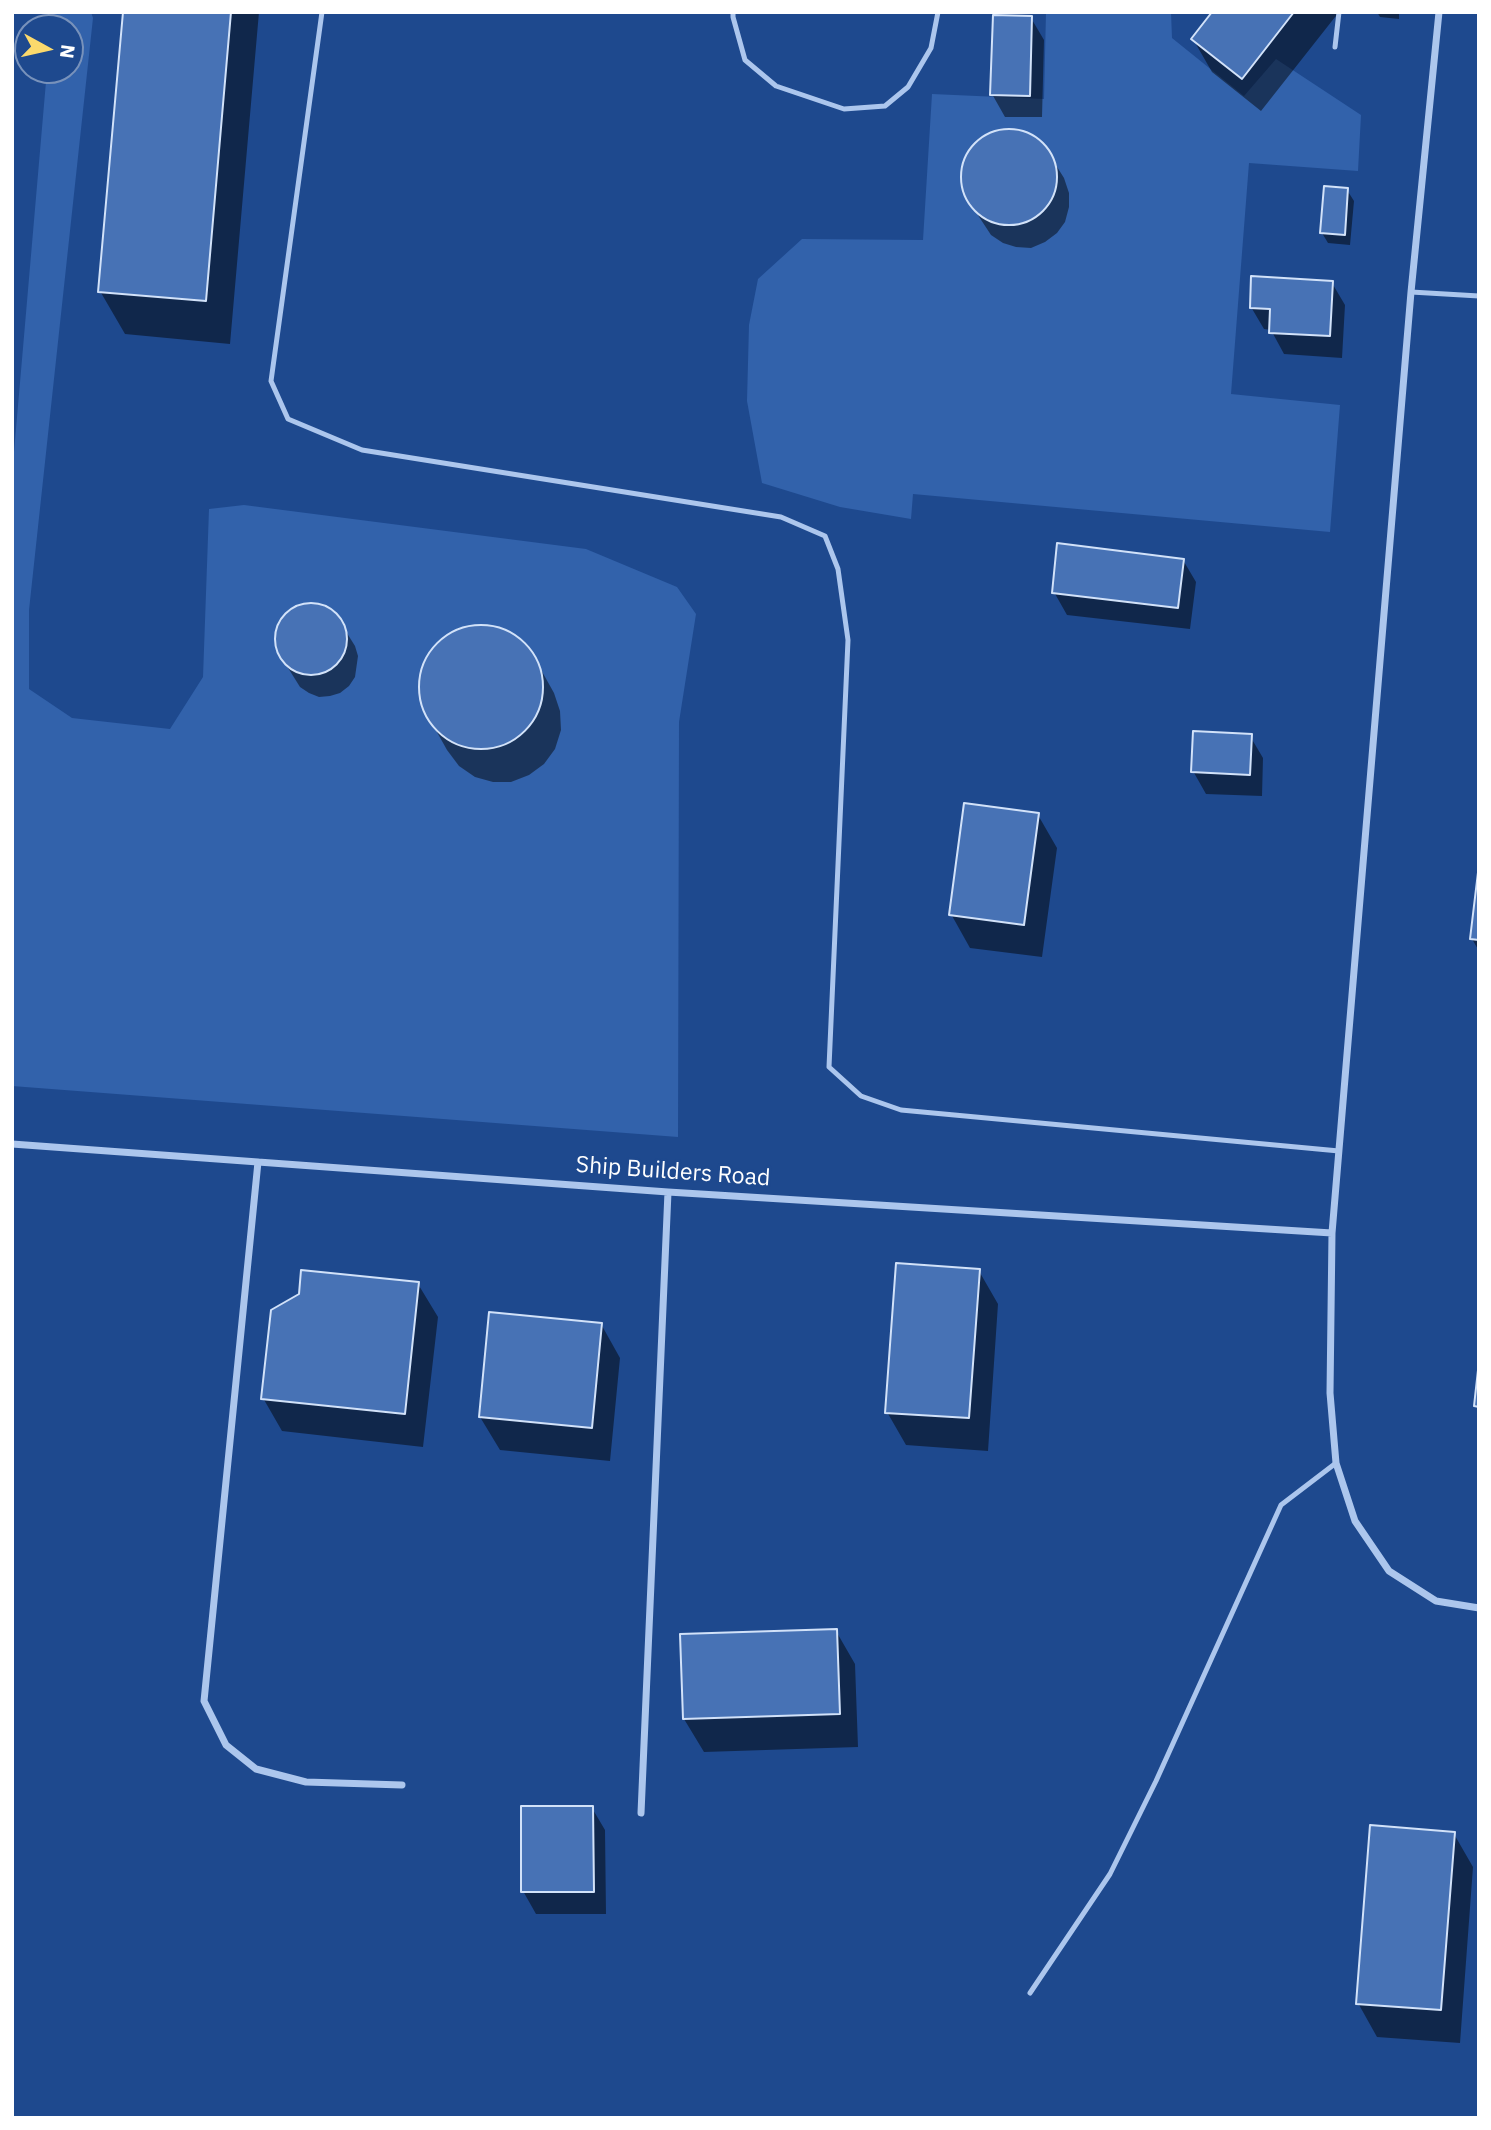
<!DOCTYPE html>
<style>
body{margin:0}
#map{position:relative;width:1491px;height:2130px;overflow:hidden;background:#1e498e;font-family:"IBM Plex Sans",sans-serif}
canvas{display:block}
.frame{position:absolute;inset:0;border:14px solid #fff;pointer-events:none}
.north{position:absolute;left:14px;top:14px;width:70px;height:70px;box-sizing:border-box;background:#1e498e;border:2px solid #7892bb;border-radius:50%;rotate:98deg;font-size:19px;font-weight:700;line-height:28px;text-align:center;color:#fff}
.north::after{content:'';display:block;margin:auto;width:24px;height:32px;background:#fbd96c;clip-path:polygon(50% 0,100% 100%,50% 72%,0 100%)}
</style>
<div id="map">
<canvas width="1491" height="2130"></canvas>
<div class="frame"></div>
<div class="north">N</div>
</div>
<script>
const c = document.querySelector('canvas').getContext('2d');
c.lineJoin = 'round';
function paint(path, color) {
  c.fillStyle = color;
  c.fill(path, 'evenodd');
}
function stroke(path, color, width, dash) {
  c.strokeStyle = color;
  c.lineWidth = width;
  c.lineCap = dash ? 'butt' : 'round';
  c.setLineDash(dash || []);
  c.stroke(path);
}
function label(font, color, halo, rows, align = 'center') {
  c.font = font + ' "IBM Plex Sans",sans-serif';
  c.lineWidth = 5;
  c.setLineDash([]);
  c.textBaseline = 'middle';
  c.strokeStyle = halo;
  c.fillStyle = color;
  for (const [text, x, y, turn = 0] of rows) {
    c.save();
    c.translate(x, y);
    c.rotate((+turn || 0) * Math.PI / 180);
    c.textAlign = isNaN(turn) ? turn : align;
    if (halo) c.strokeText(text, 0, 0);
    c.fillText(text, 0, 0);
    c.restore();
  }
}
paint(new Path2D(`
 M52,12H91L93,18L29,610V689L72,718L170,729L203,677L209,509L244,505L586,549L677,587L696,614L679,722L678,1137L12,1086V475L47,70H70V28H51Z
 M1046,12H1171L1172,38L1244,96L1276,59L1361,115L1358,171L1249,163L1231,394L1340,405L1330,532L913,494L911,519L840,507L762,483L747,401L749,325L758,279L802,239L923,240L932,94L1044,99Z`), '#3262ab');
paint(new Path2D(`
 M124,12H259L230,344L125,334L100,291Z
 M1214,12H1339L1261,111L1212,72L1193,39Z
 M1377,12H1399V19L1380,17Z
 M1031,18L1044,40L1042,117H1005L992,94Z
 M1001,131H1016L1030,135L1042,143L1064,178L1069,193V207L1065,222L1057,233L1045,242L1031,248L1016,247L1003,243L991,235L968,200L963,186V171L967,157L976,145L988,136Z
 M1347,190L1354,201L1350,245L1328,243L1322,233Z
 M1332,283L1345,305L1342,358L1284,354L1271,330L1264,329L1251,307Z
 M1183,560L1196,582L1190,629L1067,615L1054,592Z
 M304,604L326,607L335,614L355,646L358,656L355,677L349,686L340,693L330,696L319,697L309,693L300,687L280,655L276,645L279,623L286,614L294,608Z
 M470,627H489L507,633L523,643L535,659L554,693L560,711L561,730L555,749L544,764L529,775L511,782H493L475,777L459,766L447,750L428,716L422,698L421,679L427,661L438,645L452,634Z
 M1250,736L1263,758L1262,796L1206,794L1193,771Z
 M1038,815L1057,848L1042,957L970,948L951,914Z
 M1479,879V951L1472,939Z
 M979,1271L998,1304L988,1451L906,1445L887,1412Z
 M418,1284L438,1317L423,1447L282,1431L263,1398Z
 M601,1324L620,1358L610,1461L500,1450L480,1417Z
 M836,1631L855,1664L858,1747L704,1752L684,1719Z
 M592,1808L605,1830L606,1914H536L523,1891Z
 M1454,1834L1473,1867L1460,2043L1377,2037L1358,2003Z`), '#0007');
const building = new Path2D(`
 M123,12H231L206,301L98,292Z
 M1212,12H1294L1242,79L1191,39Z
 M993,15L1032,16L1030,96L990,95Z
 M961 177a48 48 0 1 1 96 0a48 48 0 1 1-96 0Z
 M1324,186L1348,188L1345,235L1320,233Z
 M1251,276L1333,281L1330,336L1269,333L1270,309L1250,308Z
 M1057,543L1184,559L1178,608L1052,593Z
 M275 639a36 36 0 1 1 72 0a36 36 0 1 1-72 0Z
 M419 687a62 62 0 1 1 124 0a62 62 0 1 1-124 0Z
 M1193,731L1252,734L1250,775L1191,772Z
 M964,803L1039,813L1024,925L949,915Z
 M1479,864V940L1470,939Z
 M896,1263L980,1269L969,1418L885,1413Z
 M301,1270L419,1282L405,1414L261,1399L271,1310L299,1294Z
 M489,1312L602,1323L592,1428L479,1417Z
 M1479,1361V1407L1474,1406Z
 M837,1629L840,1714L683,1719L680,1634Z
 M521,1806H593L594,1892H521Z
 M1370,1825L1455,1832L1441,2010L1356,2004Z`);
paint(building, '#4772b5');
stroke(building, '#d2e2f9', 2);
stroke(new Path2D(`
 M322,12L271,381L288,419L362,450L781,517L825,536L838,569L848,640L829,1067L861,1096L901,1110L1339,1151
 M733,12V17L745,60L776,86L844,109L885,106L908,87L931,48L938,12
 M1335,47L1339,12
 M1411,292L1479,296
 M1030,1993L1110,1874L1156,1781L1281,1505L1336,1463`), '#acc6ed', 5);
stroke(new Path2D(`
 M1439,12L1411,292L1332,1233L1330,1393L1336,1463L1355,1521L1389,1571L1436,1601L1479,1608
 M12,1144L668,1192L1332,1233
 M258,1162L204,1701L226,1745L256,1769L306,1782L402,1785
 M641,1813L668,1192`), '#acc6ed', 7);
label('23px', '#fff', '#1e498e', [
 ["Ship Builders Road",673,1172,4]
]);
</script>
